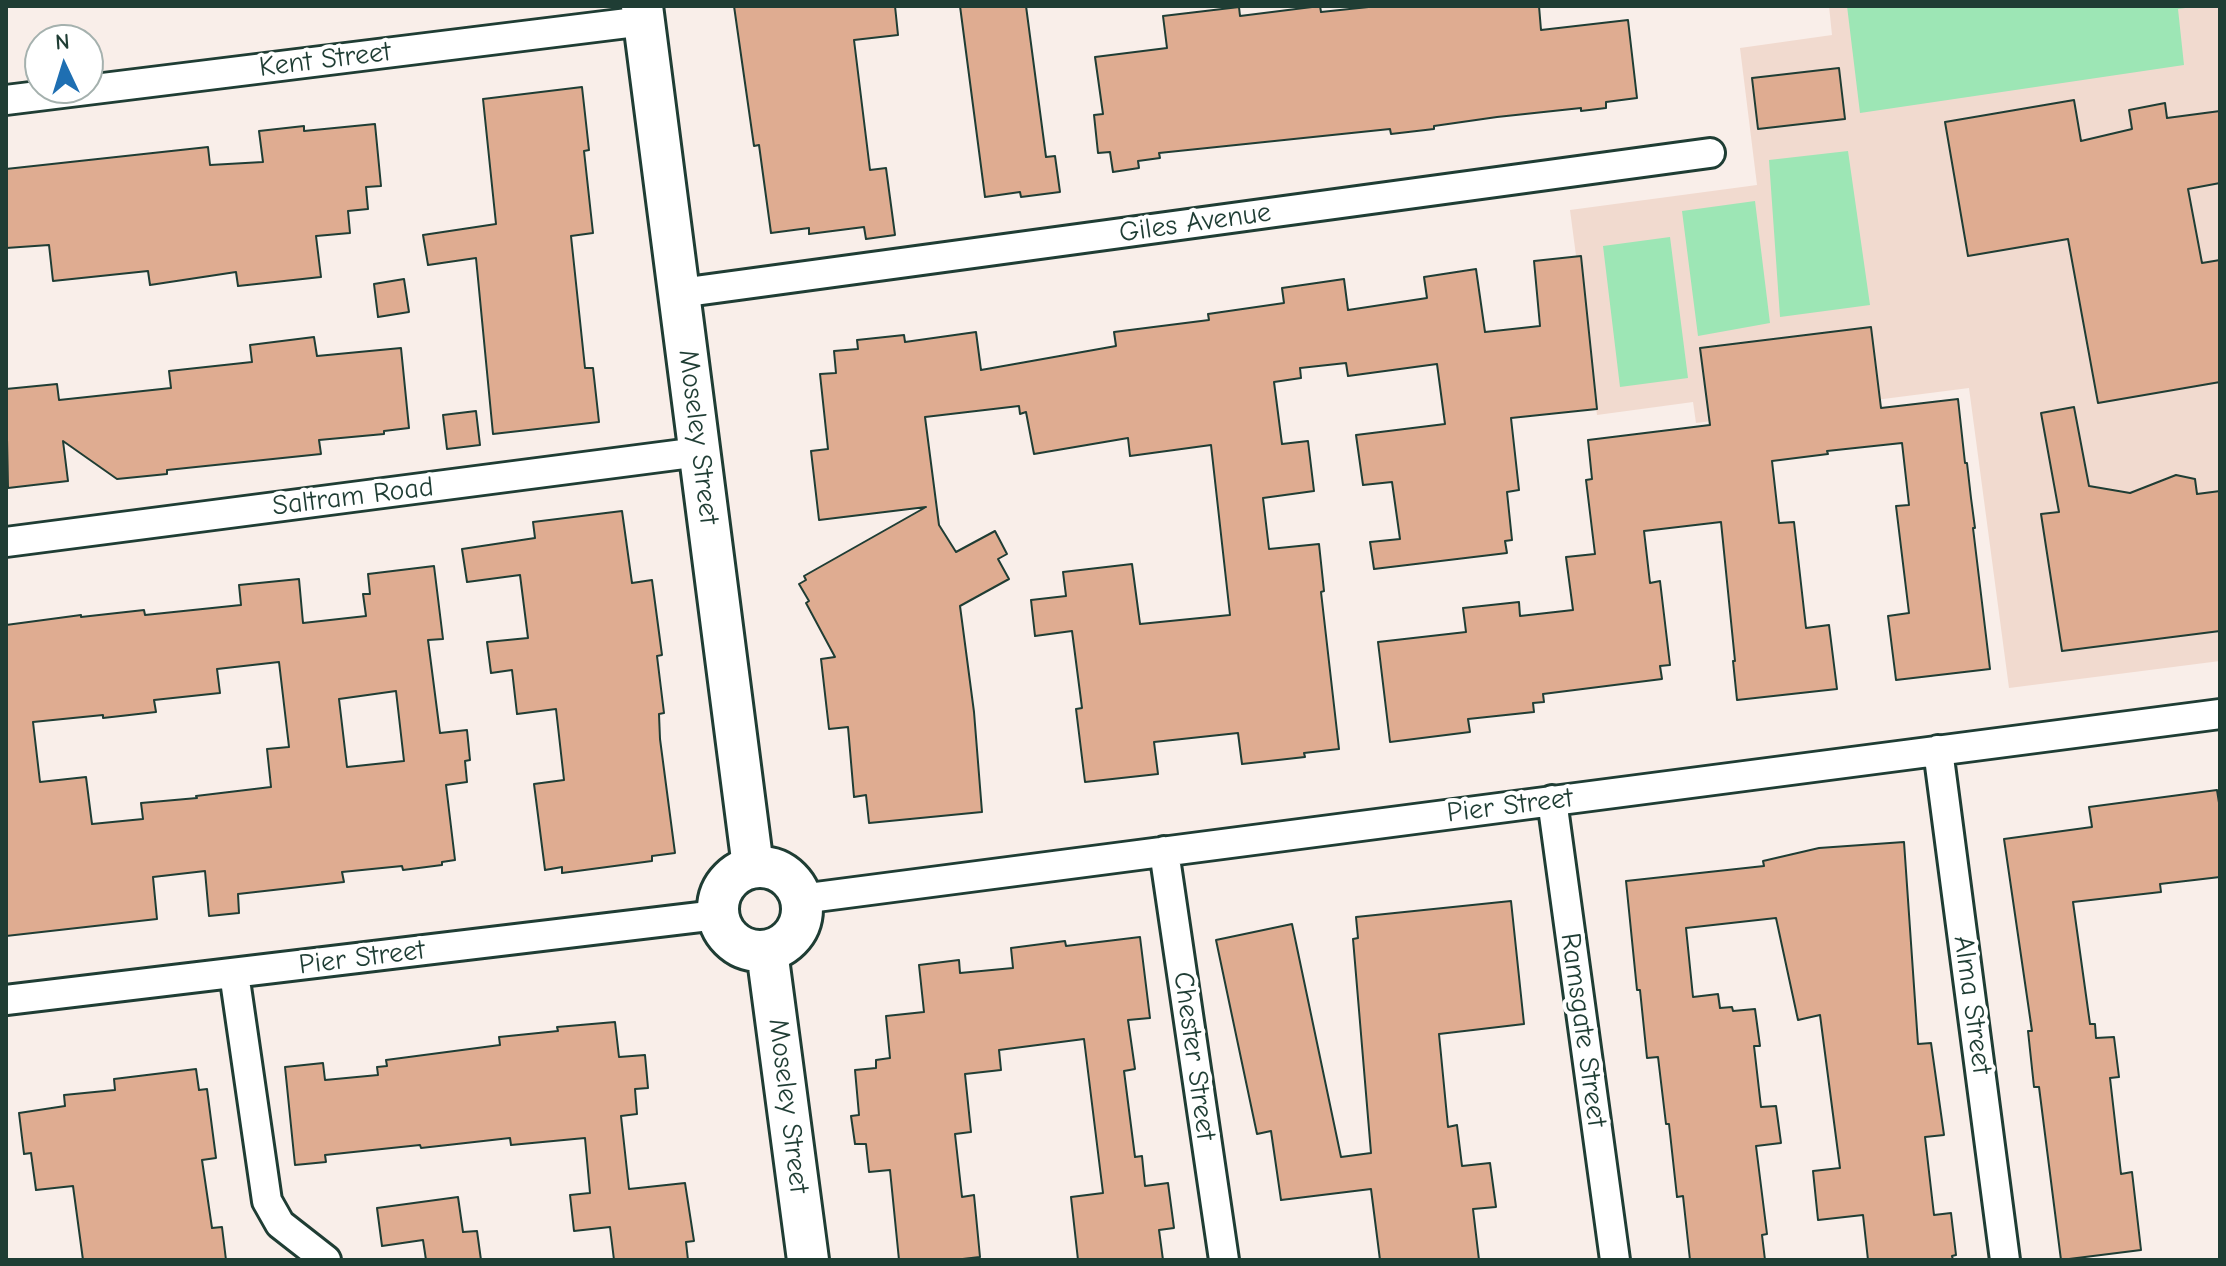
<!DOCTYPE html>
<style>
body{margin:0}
#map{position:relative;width:2226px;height:1266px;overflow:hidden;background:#f9eee9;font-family:"Comic Neue",sans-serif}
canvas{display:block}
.frame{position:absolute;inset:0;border:8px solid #1f3d34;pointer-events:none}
.north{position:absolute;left:24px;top:24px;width:80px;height:80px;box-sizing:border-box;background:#fff;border:2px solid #a5b1ae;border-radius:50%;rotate:356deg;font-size:22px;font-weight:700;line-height:32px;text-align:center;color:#1f3d34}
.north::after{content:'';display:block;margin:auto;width:28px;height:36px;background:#1f6fb2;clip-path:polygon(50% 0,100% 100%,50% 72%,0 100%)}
</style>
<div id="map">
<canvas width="2226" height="1266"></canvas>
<div class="frame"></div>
<div class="north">N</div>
</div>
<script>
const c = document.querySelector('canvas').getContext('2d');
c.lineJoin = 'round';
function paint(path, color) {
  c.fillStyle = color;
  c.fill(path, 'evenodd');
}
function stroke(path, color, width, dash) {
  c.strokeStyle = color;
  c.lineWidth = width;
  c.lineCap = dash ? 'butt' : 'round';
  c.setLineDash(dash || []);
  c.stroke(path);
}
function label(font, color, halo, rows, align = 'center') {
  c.font = font + ' "Comic Neue",sans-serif';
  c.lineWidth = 8;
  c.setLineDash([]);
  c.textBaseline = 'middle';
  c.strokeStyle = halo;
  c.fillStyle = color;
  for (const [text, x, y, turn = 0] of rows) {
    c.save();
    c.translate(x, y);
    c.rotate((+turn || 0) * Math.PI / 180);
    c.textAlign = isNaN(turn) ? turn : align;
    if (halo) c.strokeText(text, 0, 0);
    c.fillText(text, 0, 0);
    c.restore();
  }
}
paint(new Path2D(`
 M1829,6H2220V661L2009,688L1969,388L1696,423L1693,402L1597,415L1570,210L1757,185L1740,48L1832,35Z`), '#f1dacf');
paint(new Path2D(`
 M1847,6H2200L2178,9L2184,65L1860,113Z
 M1848,151L1870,305L1780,317L1769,160Z
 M1755,201L1770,323L1698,336L1682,211Z
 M1670,237L1688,378L1620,387L1603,246Z`), '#9de6b5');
const building = new Path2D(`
 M734,6H895L898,35L854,40L870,170L886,168L895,235L866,239L864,227L809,234V228L771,233L759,145L754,146Z
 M960,6H1026L1046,157L1055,156L1060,192L1021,197L1020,192L985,197Z
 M1320,6L1321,12L1378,6H1539L1541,30L1628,20L1637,98L1606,102V108L1581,111V108L1497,117L1434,126V129L1391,134L1390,129L1159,153L1160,158L1138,161L1139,168L1113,172L1110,152L1098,153L1094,115L1103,114L1095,57L1167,48L1163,16L1239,7L1240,16Z
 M1839,68L1845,119L1758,129L1752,78Z
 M582,87L589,150L584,151L593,233L571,236L585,368H593L599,422L493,434L476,258L428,265L423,235L496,224L483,99Z
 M2074,100L2081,141L2132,129L2129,110L2165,103L2167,118L2220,111V183L2188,189L2202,263L2220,260V382L2098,403L2068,239L1968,256L1945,122Z
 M375,124L381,186L366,187L368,209L348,211L350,233L316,236L321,277L238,286L236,272L150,285L148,271L53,281L49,245L6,248V169L208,147L210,165L263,162L259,131L304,126V131Z
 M1581,256L1597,409L1511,418L1519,490L1507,492L1512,540L1505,541L1507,553L1374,569L1370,542L1400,539L1392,482L1363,485L1356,435L1445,424L1437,364L1348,376L1346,363L1300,368L1301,378L1274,382L1282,444L1308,441L1314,491L1263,498L1269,549L1319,544L1324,591L1321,592L1339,749L1304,753L1305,757L1242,764L1238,733L1154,742L1158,774L1085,782L1076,709L1082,708L1072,631L1035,636L1031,600L1066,596L1063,572L1132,564L1140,624L1230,615L1211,445L1130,456L1128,438L1034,454L1026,412L1020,414L1019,406L925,417L939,525L956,552L995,531L1007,554L998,559L1009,579L960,606L974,712L982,812L869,823L866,795L854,797L848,727L829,729L821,659L835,657L806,603L809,601L799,584L806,580L804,576L926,507L819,520L811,451L828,449L820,374L836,373L834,351L858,349L857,340L904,335L905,342L976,332L981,370L1116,346L1114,332L1209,320L1208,314L1284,303L1282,288L1344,279L1348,310L1427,298L1424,277L1476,269L1485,332L1540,326L1534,261Z
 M404,279L409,312L378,317L374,284Z
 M1871,327L1881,408L1958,399L1965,463H1967L1971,498L1975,528H1973L1990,669L1896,680L1888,616L1909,613L1896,506L1909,505L1902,443L1827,451L1828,454L1772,461L1779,523L1794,522L1806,628L1829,625L1837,689L1737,700L1733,661H1735L1721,522L1644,531L1650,583L1660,581L1670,665L1660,666L1662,679L1543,694L1544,702L1533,703L1534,712L1468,719L1470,732L1390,742L1378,642L1466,632L1463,608L1519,602L1520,616L1573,610L1566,557L1595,554L1586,480L1592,479L1588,440L1710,425L1700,348Z
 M314,337L317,356L401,348L409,428L384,431V434L319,440L321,454L167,470V474L117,479L63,441L68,481L8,488L6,389L57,384L59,400L171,388L169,371L252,362L250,345Z
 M2074,407L2089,486L2130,493L2176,475L2195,479L2197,494L2220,491V631L2062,651L2041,514L2059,512L2041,413Z
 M476,411L480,445L447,449L443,415Z
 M622,511L632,583L652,580L662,655L657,656L664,713L659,714L660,739L675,853L652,856V861L562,873V867L545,870L534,784L564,780L556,709L517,714L512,670L491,673L487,642L528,638L520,575L467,582L462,549L535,538L533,522Z
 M434,566L443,639L428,640L440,733L467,730L470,760L465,761L467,782L446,785L455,860L442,862V865L403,870L402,866L342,872L344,882L238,894L239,913L209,916L205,871L153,877L157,919L6,936V625L81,615V617L144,610L145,615L241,605L239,585L299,579L303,623L366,616L363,594H370L368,574ZM279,662L289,747L267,749L271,787L196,796L197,798L141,803L143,819L92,824L86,777L40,782L33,722L103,715V718L156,712L154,700L220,693L217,669ZM396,691L404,761L347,767L339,699Z
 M2217,790L2220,809V877L2160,884L2161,892L2073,902L2090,1024H2095L2096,1038L2114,1037L2119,1077L2110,1078L2121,1174L2132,1172L2141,1250L2061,1260L2039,1087H2034L2028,1031H2032L2004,839L2092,827L2089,807Z
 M1904,842L1918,1044L1931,1043L1944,1135L1925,1137L1934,1215L1951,1213L1956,1255L1952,1256L1953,1260H1868L1863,1215L1818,1220L1813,1171L1840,1168L1820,1015L1798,1020L1776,918L1686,928L1693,997L1718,994L1720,1008L1732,1007L1733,1011L1755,1009L1760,1046H1754L1761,1107L1776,1106L1781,1143L1756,1146L1767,1234L1762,1235L1765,1260H1690L1683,1196L1677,1197L1669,1124H1666L1658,1057L1647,1058L1640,990H1637L1626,881L1764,866L1763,861L1819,848Z
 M1511,901L1524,1024L1439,1034L1448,1127L1457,1125L1462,1166L1490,1163L1496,1207L1473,1209L1479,1260H1380L1371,1189L1281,1200L1271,1131L1257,1134L1216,940L1292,924L1341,1157L1371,1153L1353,939L1358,938L1356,917Z
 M1140,937L1150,1018L1128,1020L1135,1069L1124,1071L1135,1157L1142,1156L1145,1186L1168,1183L1174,1228L1159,1230L1163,1260H1078L1071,1197L1103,1193L1084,1039L999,1050L1001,1070L965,1074L971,1132L955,1134L962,1197L974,1195L980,1257L954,1260H899L890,1170L869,1172L866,1144H855L851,1116L859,1115L855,1070L876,1068V1060L890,1058L886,1016L924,1012L919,965L959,960L960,973L1013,968L1011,948L1065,941L1066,946Z
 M615,1022L619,1057L645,1055L648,1088L635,1089L637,1114L621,1116L629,1189L685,1183L694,1241L686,1242L688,1260H614L610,1227L574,1231L570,1195L590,1193L585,1138L511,1145L510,1138L421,1148L420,1145L325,1155L326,1162L295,1165L285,1067L323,1063L325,1080L378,1075L377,1067L387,1066L386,1060L500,1045L499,1037L558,1031L557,1027Z
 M196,1069L199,1090L207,1089L216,1158L202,1160L212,1228L222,1227L226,1260H83L73,1186L36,1190L31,1153L24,1154L19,1113L65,1106L64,1095L115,1090L114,1079Z
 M458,1197L463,1232L477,1231L481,1260H426L423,1240L382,1246L377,1208Z`);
paint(building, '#dfac91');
stroke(building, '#1f3d34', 2);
const street = new Path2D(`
 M6,100L644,21
 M680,293L1710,153
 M6,542L699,452
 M1938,750L2005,1260
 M1552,800L1615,1260
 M1164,851L1224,1260
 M801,899L2220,714
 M234,973L267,1201L280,1224L326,1260
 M6,1000L717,915`);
const secondary = new Path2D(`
 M642,6L753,867
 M718 909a42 42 0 1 1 84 0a42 42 0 1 1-84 0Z
 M767,951L808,1260`);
stroke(street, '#1f3d34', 34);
stroke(secondary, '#1f3d34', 46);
stroke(street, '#fff', 28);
stroke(secondary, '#fff', 40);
label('28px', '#1f3d34', '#fff', [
 ["Kent Street",325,60,-7],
 ["Giles Avenue",1195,223,-8],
 ["Moseley Street",698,437,83],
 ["Saltram Road",353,497,-7],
 ["Pier Street",1510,806,-7],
 ["Pier Street",362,958,-7],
 ["Alma Street",1972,1005,82],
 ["Ramsgate Street",1583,1030,82],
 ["Chester Street",1194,1056,82],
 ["Moseley Street",788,1106,83]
]);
</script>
